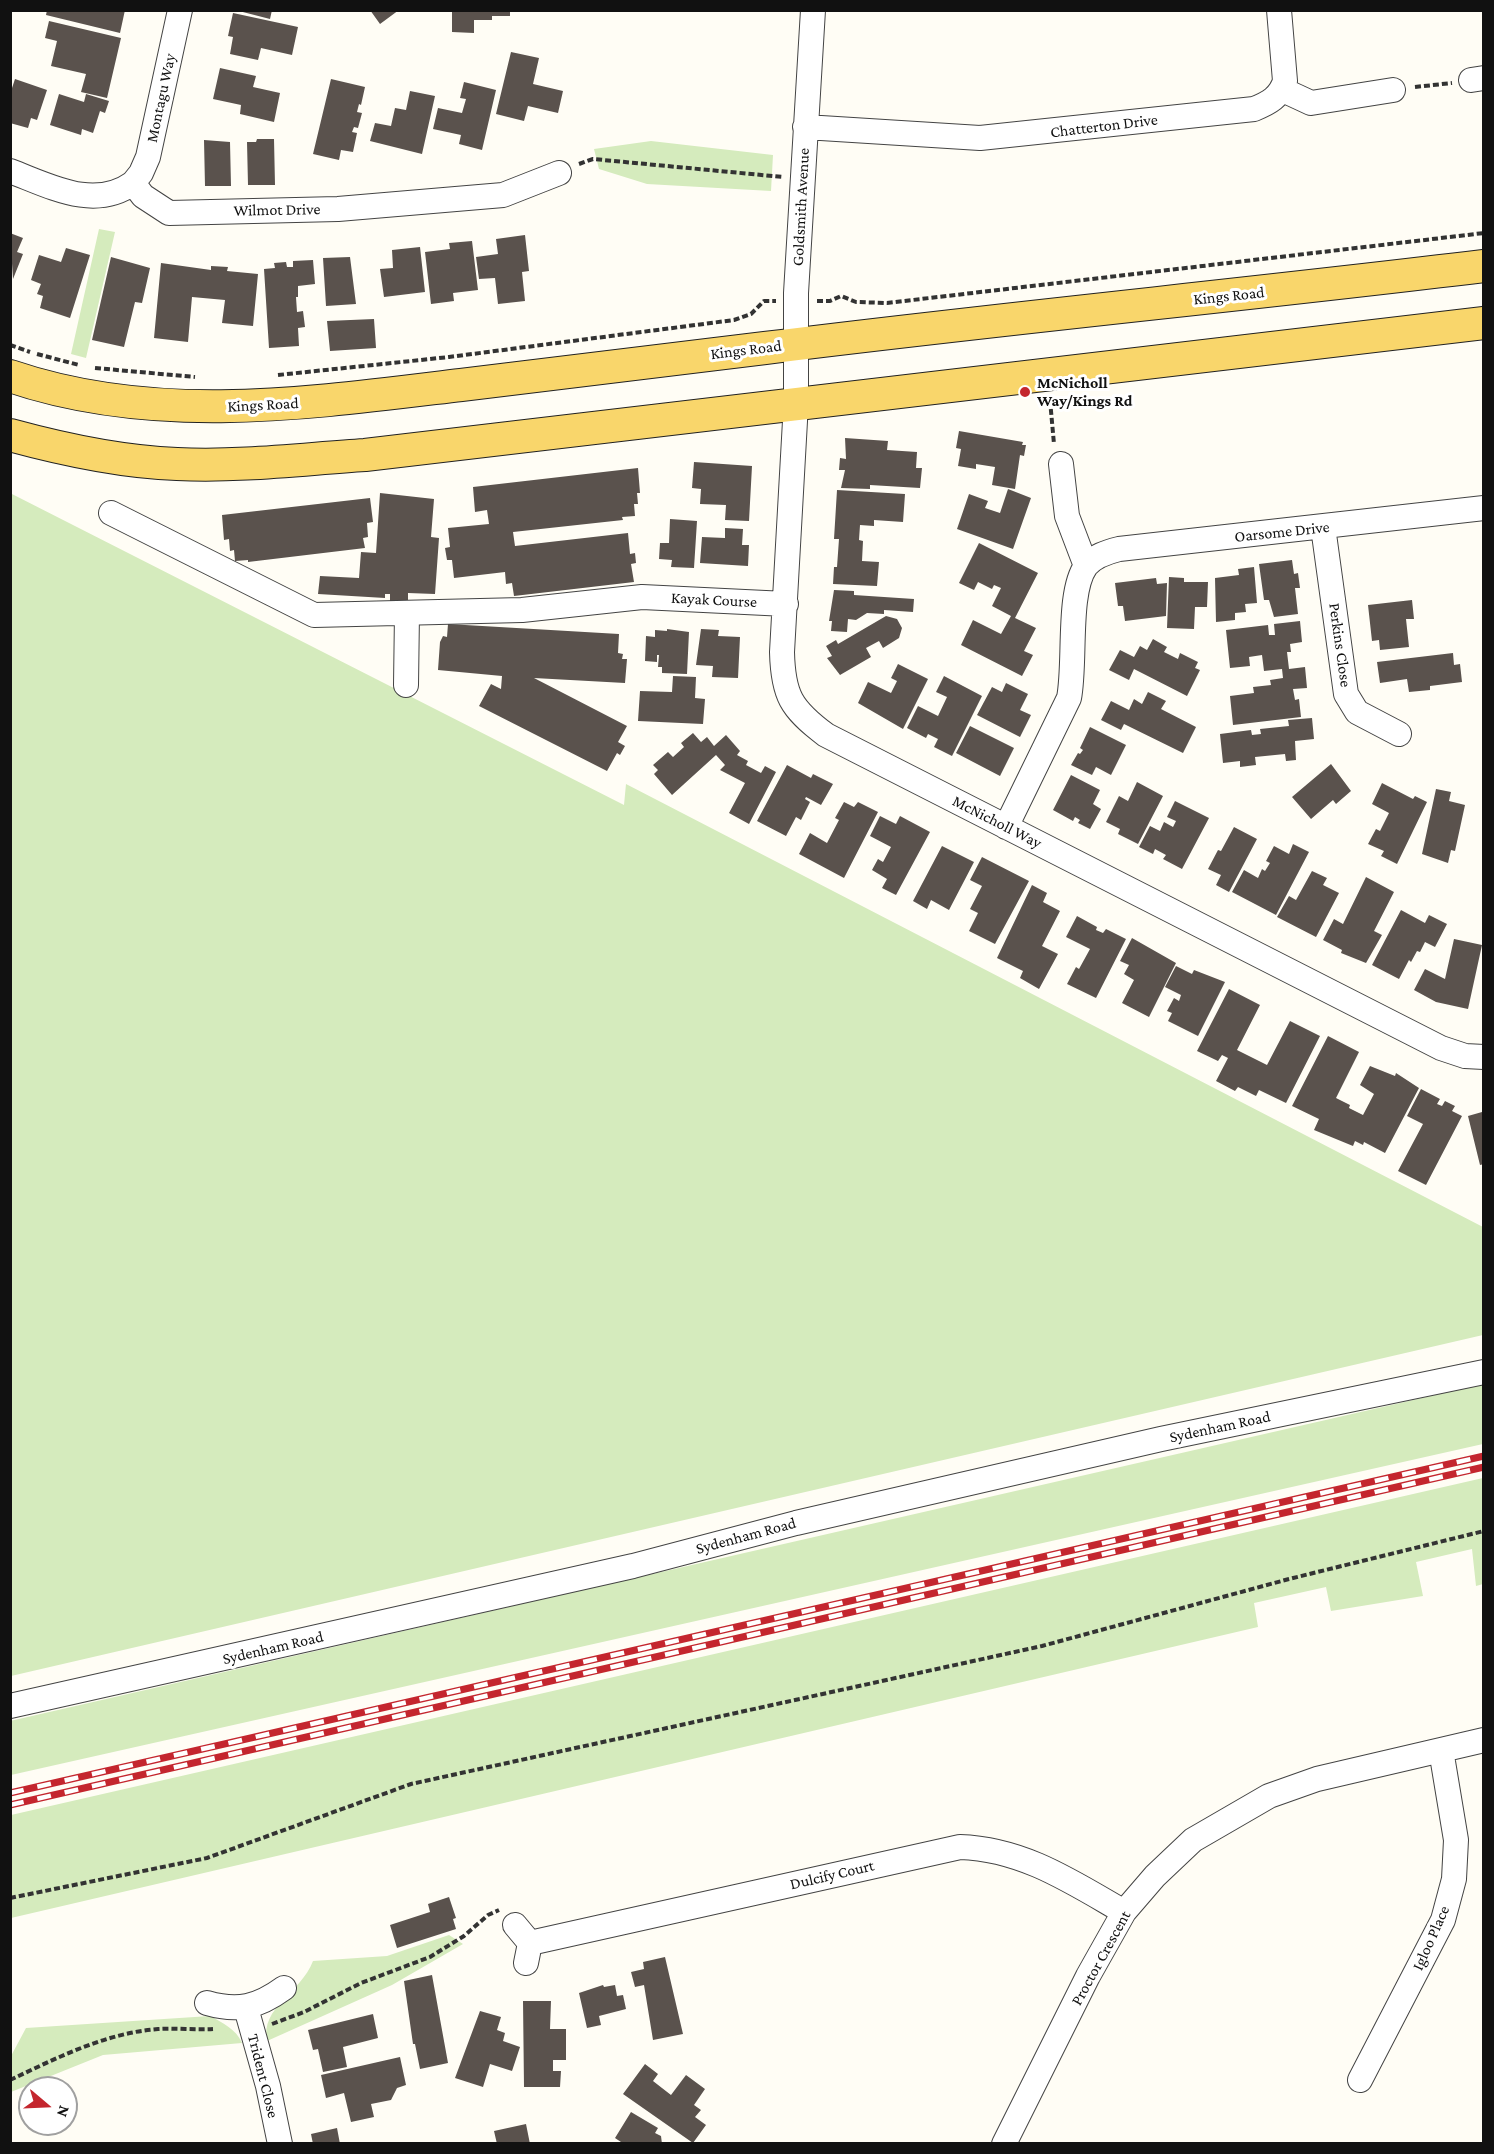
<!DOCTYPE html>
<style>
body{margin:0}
#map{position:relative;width:1494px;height:2154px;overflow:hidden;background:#fffdf5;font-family:"Crimson Pro",serif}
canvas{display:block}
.frame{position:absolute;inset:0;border:12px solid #111;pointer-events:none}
.north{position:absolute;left:18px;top:2076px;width:60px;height:60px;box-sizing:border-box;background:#fff;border:2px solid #a0a0a0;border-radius:50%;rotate:109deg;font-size:16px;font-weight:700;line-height:24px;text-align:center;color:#111}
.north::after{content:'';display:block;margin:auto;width:21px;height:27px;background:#c4262e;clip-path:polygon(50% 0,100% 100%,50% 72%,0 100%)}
</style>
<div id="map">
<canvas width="1494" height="2154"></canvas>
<div class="frame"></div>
<div class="north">N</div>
</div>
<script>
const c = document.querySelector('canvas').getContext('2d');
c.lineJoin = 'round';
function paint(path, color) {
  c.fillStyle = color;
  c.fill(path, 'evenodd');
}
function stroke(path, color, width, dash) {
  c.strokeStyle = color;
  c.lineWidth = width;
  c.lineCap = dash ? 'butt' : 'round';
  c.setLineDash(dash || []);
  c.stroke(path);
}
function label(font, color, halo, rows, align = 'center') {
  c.font = font + ' "Crimson Pro",serif';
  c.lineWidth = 6;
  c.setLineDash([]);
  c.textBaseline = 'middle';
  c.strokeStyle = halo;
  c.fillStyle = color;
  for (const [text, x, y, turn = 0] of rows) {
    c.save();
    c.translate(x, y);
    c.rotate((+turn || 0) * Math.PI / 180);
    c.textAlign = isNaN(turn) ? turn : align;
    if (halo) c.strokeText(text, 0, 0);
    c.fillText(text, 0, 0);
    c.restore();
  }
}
paint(new Path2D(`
 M651,141L773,155L771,191L647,184L599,169L594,149Z
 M99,229L115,232L86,358L71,354Z
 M10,493L624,805L626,784L1483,1227V1335L11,1676Z
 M1483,1384V1444L11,1775L10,1721Z
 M1483,1478V1584L1476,1586L1472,1549L1416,1562L1423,1596L1331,1611L1326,1587L1254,1603L1258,1627L11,1918V1815Z
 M449,1935L463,1944L392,1985L267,2041C260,2007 301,1993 313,1961L387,1956Z
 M210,2016C223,2023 236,2029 242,2043L103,2055L11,2092V2056L26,2028Z`), '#d5ebbd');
paint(new Path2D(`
 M47,10H125L120,33L46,15Z
 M235,10H272L270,19Z
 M370,10H399L380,24Z
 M452,10H510V16H492V20H474V33L452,32Z
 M233,13L298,27L292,55L261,48L258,60L230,54L233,37L228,36Z
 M49,21L121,38L107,98L81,92L86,74L51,66L57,41L45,38Z
 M511,52L539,58L533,84L563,91L558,113L528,106L524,121L496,114Z
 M220,68L256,76L253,87L280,93L274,122L240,114L241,105L213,99Z
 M15,79L47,90L37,120L31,118L28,128L10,123V94Z
 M331,79L365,87L361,105L359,104L357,112L362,113L358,128L354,127L352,132L357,133L353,152L341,150L339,160L313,154Z
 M464,82L496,90L482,150L459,144L461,135L433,129L438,108L462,113L466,99L460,98Z
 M410,91L435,96L422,154L370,141L375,123L391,126L395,108L406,110Z
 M59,94L84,102L86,94L109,101L105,113L100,111L93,133L82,129L81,135L50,125Z
 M257,139H274L275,185H248L247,142H256Z
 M204,140L230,142L231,186H205Z
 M10,233L23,238L17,252L23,254L13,279Z
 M525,235L529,271L522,272L525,301L498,304L495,278L479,279L476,257L498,254L496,239Z
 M472,241L478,290L453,293L454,301L431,304L425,252L450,249L449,243Z
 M420,247L425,292L384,297L380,269L393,268L392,250Z
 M66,248L90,255L70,318L40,308L43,296L37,294L41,284L31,280L39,255L61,262Z
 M111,257L150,268L142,303L135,302L124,347L92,340Z
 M350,257L356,304L326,306L323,258Z
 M313,260L315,284L298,286V297H296L297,312L303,311L305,327L298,328L299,346L269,348L264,269L275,268L274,263L286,262L287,267H293V261Z
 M161,263L211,270V266L228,267L227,271L258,274L253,326L222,323L225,300L192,297L188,342L154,338Z
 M374,319L376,348L330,351L327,321Z
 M959,431L1023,442L1022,445H1026L1024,456L1020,455L1015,489L992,485L995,467L976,464V469L958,466L961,449L956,448Z
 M845,438L888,441L887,450L917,452L916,468H922L920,488L870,485V489L841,488L845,470H839L840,458L846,459Z
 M694,462L752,466L749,521L725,520L726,505L700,504L701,489L692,488Z
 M638,468L640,493H637L638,504H634L635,516L622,517L623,520L513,532L515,546L628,533L630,554L635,553L636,563L631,564L634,582L514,596L512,583L506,584L505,572L454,578L452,560H447L445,548L450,547L448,528L489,524L487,510L475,512L473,487Z
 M1008,489L1031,498L1013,549L957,529L969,494L988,501L985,508L1000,513Z
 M837,490L905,494L903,522L874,520V526L860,525L859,540L863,541L862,561L879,562L877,586L833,584L834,567H837L839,539H834Z
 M380,493L434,499L431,537L439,538L435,594L408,593V602L390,601V594H385V598L318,594L320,576L359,578L361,552L376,553Z
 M370,498L373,522L367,523L368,537L363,538L365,548L248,562V560L235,561L234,550L230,551L229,539L224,540L222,515Z
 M670,519L697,521L694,568L671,567L672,560L659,559L660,543H669Z
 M725,528L743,529L742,545H749L748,566L700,563L702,537L725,538Z
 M979,543L1038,573L1015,618L1036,628L1024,651L1033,655L1022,676L961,645L973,620L1001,634L1011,616L992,606L1001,588L994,585L992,589L978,582L974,590L959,583Z
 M1292,560L1294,574L1298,573L1300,588H1295L1298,614L1274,617L1269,600H1264L1259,564Z
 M1254,567L1257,603L1245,604L1246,612L1235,613V620L1216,622L1215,578L1239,575L1238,569Z
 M1169,577L1184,578V582H1208L1207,607H1195L1194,629L1167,628Z
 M1156,578L1157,584L1167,583L1166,616L1125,621L1123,606H1118L1115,583Z
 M834,590L854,591V595L914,599L913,612L884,610V614L867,613L856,620L848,619L847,632L831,631L832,621H829Z
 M1412,600L1414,619H1406L1409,647L1380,650L1379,640L1372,641L1368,605Z
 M886,616L897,619L902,628L899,638L883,648L879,641L866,648L871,657L840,675L827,658L832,656L826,646L836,640L838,644Z
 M1300,621L1302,642L1290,644L1291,652H1287L1289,669L1305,667L1307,688L1293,689L1295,700L1299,699L1301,717L1233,725L1230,696L1254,693L1253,687L1271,685L1270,680L1283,678L1282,669L1264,671L1262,655L1249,657L1250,666L1230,668L1226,630L1268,625L1269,635H1275L1274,624Z
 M448,624L619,634L618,653L623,654L622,659H627L625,683L534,678L627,726L618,742L625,746L620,755L617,753L607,771L479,706L491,684L501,689L502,676L438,670L440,642L443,636L447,637Z
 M667,629L689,632L687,674L662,673V667H658L659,655H657V662L645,661L646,636L655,637V630L667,631Z
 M701,629L719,630L718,636L740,637L738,678L712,677L713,666L696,665Z
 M1153,639L1167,647L1164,652L1178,659L1180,653L1198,662L1195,668L1200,670L1187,696L1134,669L1129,680L1109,670L1120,650L1134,657L1140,646L1147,650Z
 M1453,653L1454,665L1460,664L1462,682L1430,686V690L1409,692L1407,679L1380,683L1377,662Z
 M898,664L928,679L903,729L858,703L868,682L891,693L897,681L891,678Z
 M673,676L696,677L695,698L705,699L703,724L638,721L640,691L672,692Z
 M944,676L982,696L952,756L934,747L938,739L928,734L926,738L907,728L918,706L938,716L947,697L936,692Z
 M1006,683L1028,694L1020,710L1031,715L1020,737L977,715L992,687L1002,692Z
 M1148,692L1166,701L1161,709L1196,727L1183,753L1124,724L1121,730L1101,720L1111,701L1129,710L1134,699L1142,704Z
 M1312,718L1314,739L1295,741L1296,760L1286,761L1285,754L1255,757L1256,765L1240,767V761L1223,763L1220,734L1251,730L1252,735L1261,734L1260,729L1289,726L1288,720Z
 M970,726L1014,748L1000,776L956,753Z
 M1090,727L1126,745L1111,775L1096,767L1092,775L1071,765L1078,753L1080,754L1083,750L1080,748Z
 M693,733L701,742L707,737L714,746L726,735L740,751L737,755L748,761L746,765L761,773L765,766L776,772L749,824L729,813L745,783L720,770L725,765L716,755L672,795L654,774L658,770L653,765L668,752L673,757L684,747L681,743Z
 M1331,764L1351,791L1336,804L1333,800L1311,819L1292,797Z
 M787,765L811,778L813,774L833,784L821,805L806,797L805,799L810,802L801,820L796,817L786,836L757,821Z
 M1071,775L1100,790L1093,804L1101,809L1090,829L1078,823L1080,820L1075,817L1073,821L1053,810Z
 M1137,782L1163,796L1138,844L1118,834L1120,829L1106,822L1119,796L1128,801Z
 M1382,783L1413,799L1415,796L1427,802L1397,864L1381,856L1384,851L1368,844L1376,829L1380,831L1389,813L1372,804Z
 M1436,789L1451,792L1449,801L1465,805L1455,851L1451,850L1448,863L1422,854Z
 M1175,801L1209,818L1182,869L1163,859L1166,855L1155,849L1153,854L1139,847L1150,826L1160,831L1164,822L1173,827L1176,821L1167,817Z
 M844,802L854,807L858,802L878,812L844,878L799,854L810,833L827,843L839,820L835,818Z
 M880,816L896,824L900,816L930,832L896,895L882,888L887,879L872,870L878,859L883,862L891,847L870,836Z
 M1234,827L1257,839L1229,892L1216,885L1221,875L1208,869L1218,850L1221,851Z
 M1293,844L1309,852L1276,915L1232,892L1244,870L1258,878L1262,869L1265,871L1270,863L1266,861L1274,846L1289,854Z
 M942,846L974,862L949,910L931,900L927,909L913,901Z
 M982,857L1029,881L995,944L969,931L978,913L970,909L982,886L970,880Z
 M1312,871L1327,878L1323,885L1339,893L1316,937L1277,917L1289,896L1296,900Z
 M1366,877L1394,892L1374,931L1382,935L1366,963L1341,953L1342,950L1323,940L1334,919L1343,924Z
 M1032,885L1047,893L1043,902L1060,911L1042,946L1058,954L1039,989L1020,978L1023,971L997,958Z
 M1401,910L1425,923L1429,915L1447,924L1435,947L1425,942L1420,952L1417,951L1411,962L1409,960L1399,979L1372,965Z
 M1077,916L1097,927L1096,930L1103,933L1106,929L1126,939L1096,998L1067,984L1076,967L1079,969L1090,949L1066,937Z
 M1132,938L1176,963L1149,1017L1122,1003L1134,980L1124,974L1129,965L1120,961Z
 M1454,939L1482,945L1468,1009L1436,1002L1414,990L1425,969L1445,979Z
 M1176,966L1192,974L1194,970L1225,982L1198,1036L1168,1021L1172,1013L1167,1011L1174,998L1179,1001L1181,995L1165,987Z
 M1229,989L1260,1005L1237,1050L1267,1065L1290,1021L1320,1036L1286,1103L1259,1090L1256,1096L1238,1087L1235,1091L1216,1081L1228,1058L1222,1055L1218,1061L1197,1051Z
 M1328,1036L1359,1052L1336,1098L1350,1105L1349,1108L1363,1115L1374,1094L1360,1085L1370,1066L1395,1076L1396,1073L1419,1088L1385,1153L1364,1142L1363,1145L1355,1141L1353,1146L1314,1130L1319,1119L1292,1106Z
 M1421,1089L1440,1099L1437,1104L1442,1106L1445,1101L1455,1106L1452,1111L1462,1116L1426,1185L1398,1171L1423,1124L1407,1116Z
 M1482,1112L1484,1164L1480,1165L1468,1116Z
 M449,1897L456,1918L453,1919L456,1929L397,1948L390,1925L430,1912L428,1904Z
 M665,1957L683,2034L653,2040L644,1985L635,1987L631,1972L644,1969L643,1962Z
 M432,1975L448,2063L420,2069L415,2044H413L404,1981Z
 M603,1985L604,1987L615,1985L617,1996L623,1995L626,2009L599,2016L601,2025L587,2028L579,1993Z
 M523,2001H551L550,2029H566V2060H553V2071H561L560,2087H524Z
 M480,2011L501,2017L497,2030L505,2033L503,2041L520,2047L512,2071L490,2064L483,2087L455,2078Z
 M373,2014L378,2038L343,2047L347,2067L323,2072L318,2049L313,2050L308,2030Z
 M400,2057L406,2085L397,2088L391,2100L371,2104L374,2117L351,2122L344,2093L326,2098L321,2075Z
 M645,2064L658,2074L653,2081L671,2095L686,2075L705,2089L694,2105L701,2110L695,2117L706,2125L693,2143L623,2094Z
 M631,2112L658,2128L655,2133L661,2136L662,2144H624L615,2138Z
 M526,2124L530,2144H497L494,2131Z
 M337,2128L340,2144H313L311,2134Z`), '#5a524d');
const minor = new Path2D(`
 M813,10L796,293V403L782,652C783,695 791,709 826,735L1441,1048L1465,1056L1484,1057
 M1471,80L1484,78
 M1283,90L1311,103L1393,90
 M805,127L980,138L1254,109C1269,103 1280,97 1285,81L1279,10
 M10,171C50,186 94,211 133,183L143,196L169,213L338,209L503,195L559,173
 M133,183L141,173L148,157L180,10
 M1061,464L1067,516L1086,566
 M111,513L314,615L522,610L642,597L786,604
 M1323,527L1346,694L1357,712L1399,734
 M406,685L407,613
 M1006,827L1069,698C1076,663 1067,592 1086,566C1094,556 1107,552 1119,549L1484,508
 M10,1706L633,1566L796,1523L1161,1439L1484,1372
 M515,1925L530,1943L526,1963
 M530,1943L960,1847C1023,1849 1072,1882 1124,1912
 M207,2003C238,2012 258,2007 284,1988
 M246,2008L268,2086L280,2144
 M1360,2080L1443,1920L1454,1879L1456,1840L1441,1750
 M1004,2144L1088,1976L1124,1912L1155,1876L1193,1840L1269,1796L1317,1779L1484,1740`);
const major = new Path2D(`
 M10,376C157,426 311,403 461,385C562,373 663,360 765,348C1004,318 1244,295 1484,266
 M10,435C65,450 121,462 177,464C240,467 303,459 365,455L1484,323`);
stroke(minor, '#444', 26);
stroke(major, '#222', 34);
stroke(new Path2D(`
 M1415,87L1452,83
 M579,164L593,159L783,177
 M817,301H830L841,296L856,302L887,303L1484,233
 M10,345L30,352
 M37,354L79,365
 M95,368L195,377
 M278,375L449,357L734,320L751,314L764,301H776
 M1050,400L1054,444
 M10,1898L207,1858L411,1784L1042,1646L1289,1579L1484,1531
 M272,2024L304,2012L361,1983L430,1957L464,1936L488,1915L499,1910
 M10,2080C57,2058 105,2033 158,2029C176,2028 195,2030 213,2029`), '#333', 4, [6, 3]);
stroke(minor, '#fff', 24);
stroke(major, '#f9d66b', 32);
const rail = new Path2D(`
 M10,1793L1484,1456
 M10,1805L1484,1467`);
stroke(rail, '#c4262e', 7);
stroke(rail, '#fff', 4.5, [14]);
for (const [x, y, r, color] of [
 [1025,392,6,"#c4262e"]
]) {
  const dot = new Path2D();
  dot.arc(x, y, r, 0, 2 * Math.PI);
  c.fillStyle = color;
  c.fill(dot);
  stroke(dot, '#fff', 2);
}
label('16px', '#111', '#fff', [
 ["Montagu Way",161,98,-78],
 ["Chatterton Drive",1104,126,-7],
 ["Goldsmith Avenue",801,207,-87],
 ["Wilmot Drive",277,210,-1],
 ["Kings Road",1229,296,-6],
 ["Kings Road",746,350,-7],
 ["Kings Road",263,405,-3],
 ["Oarsome Drive",1282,532,-6],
 ["Kayak Course",714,600,3],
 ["Perkins Close",1340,645,82],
 ["McNicholl Way",997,822,27],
 ["Sydenham Road",1220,1427,-12],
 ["Sydenham Road",746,1536,-15],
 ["Sydenham Road",273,1648,-13],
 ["Dulcify Court",832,1875,-13],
 ["Igloo Place",1431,1938,-66],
 ["Proctor Crescent",1101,1958,-61],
 ["Trident Close",263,2076,76]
]);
label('bold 16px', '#111', '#fff', [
 ["McNicholl",1037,383],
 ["Way/Kings Rd",1037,401]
], 'left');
</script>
